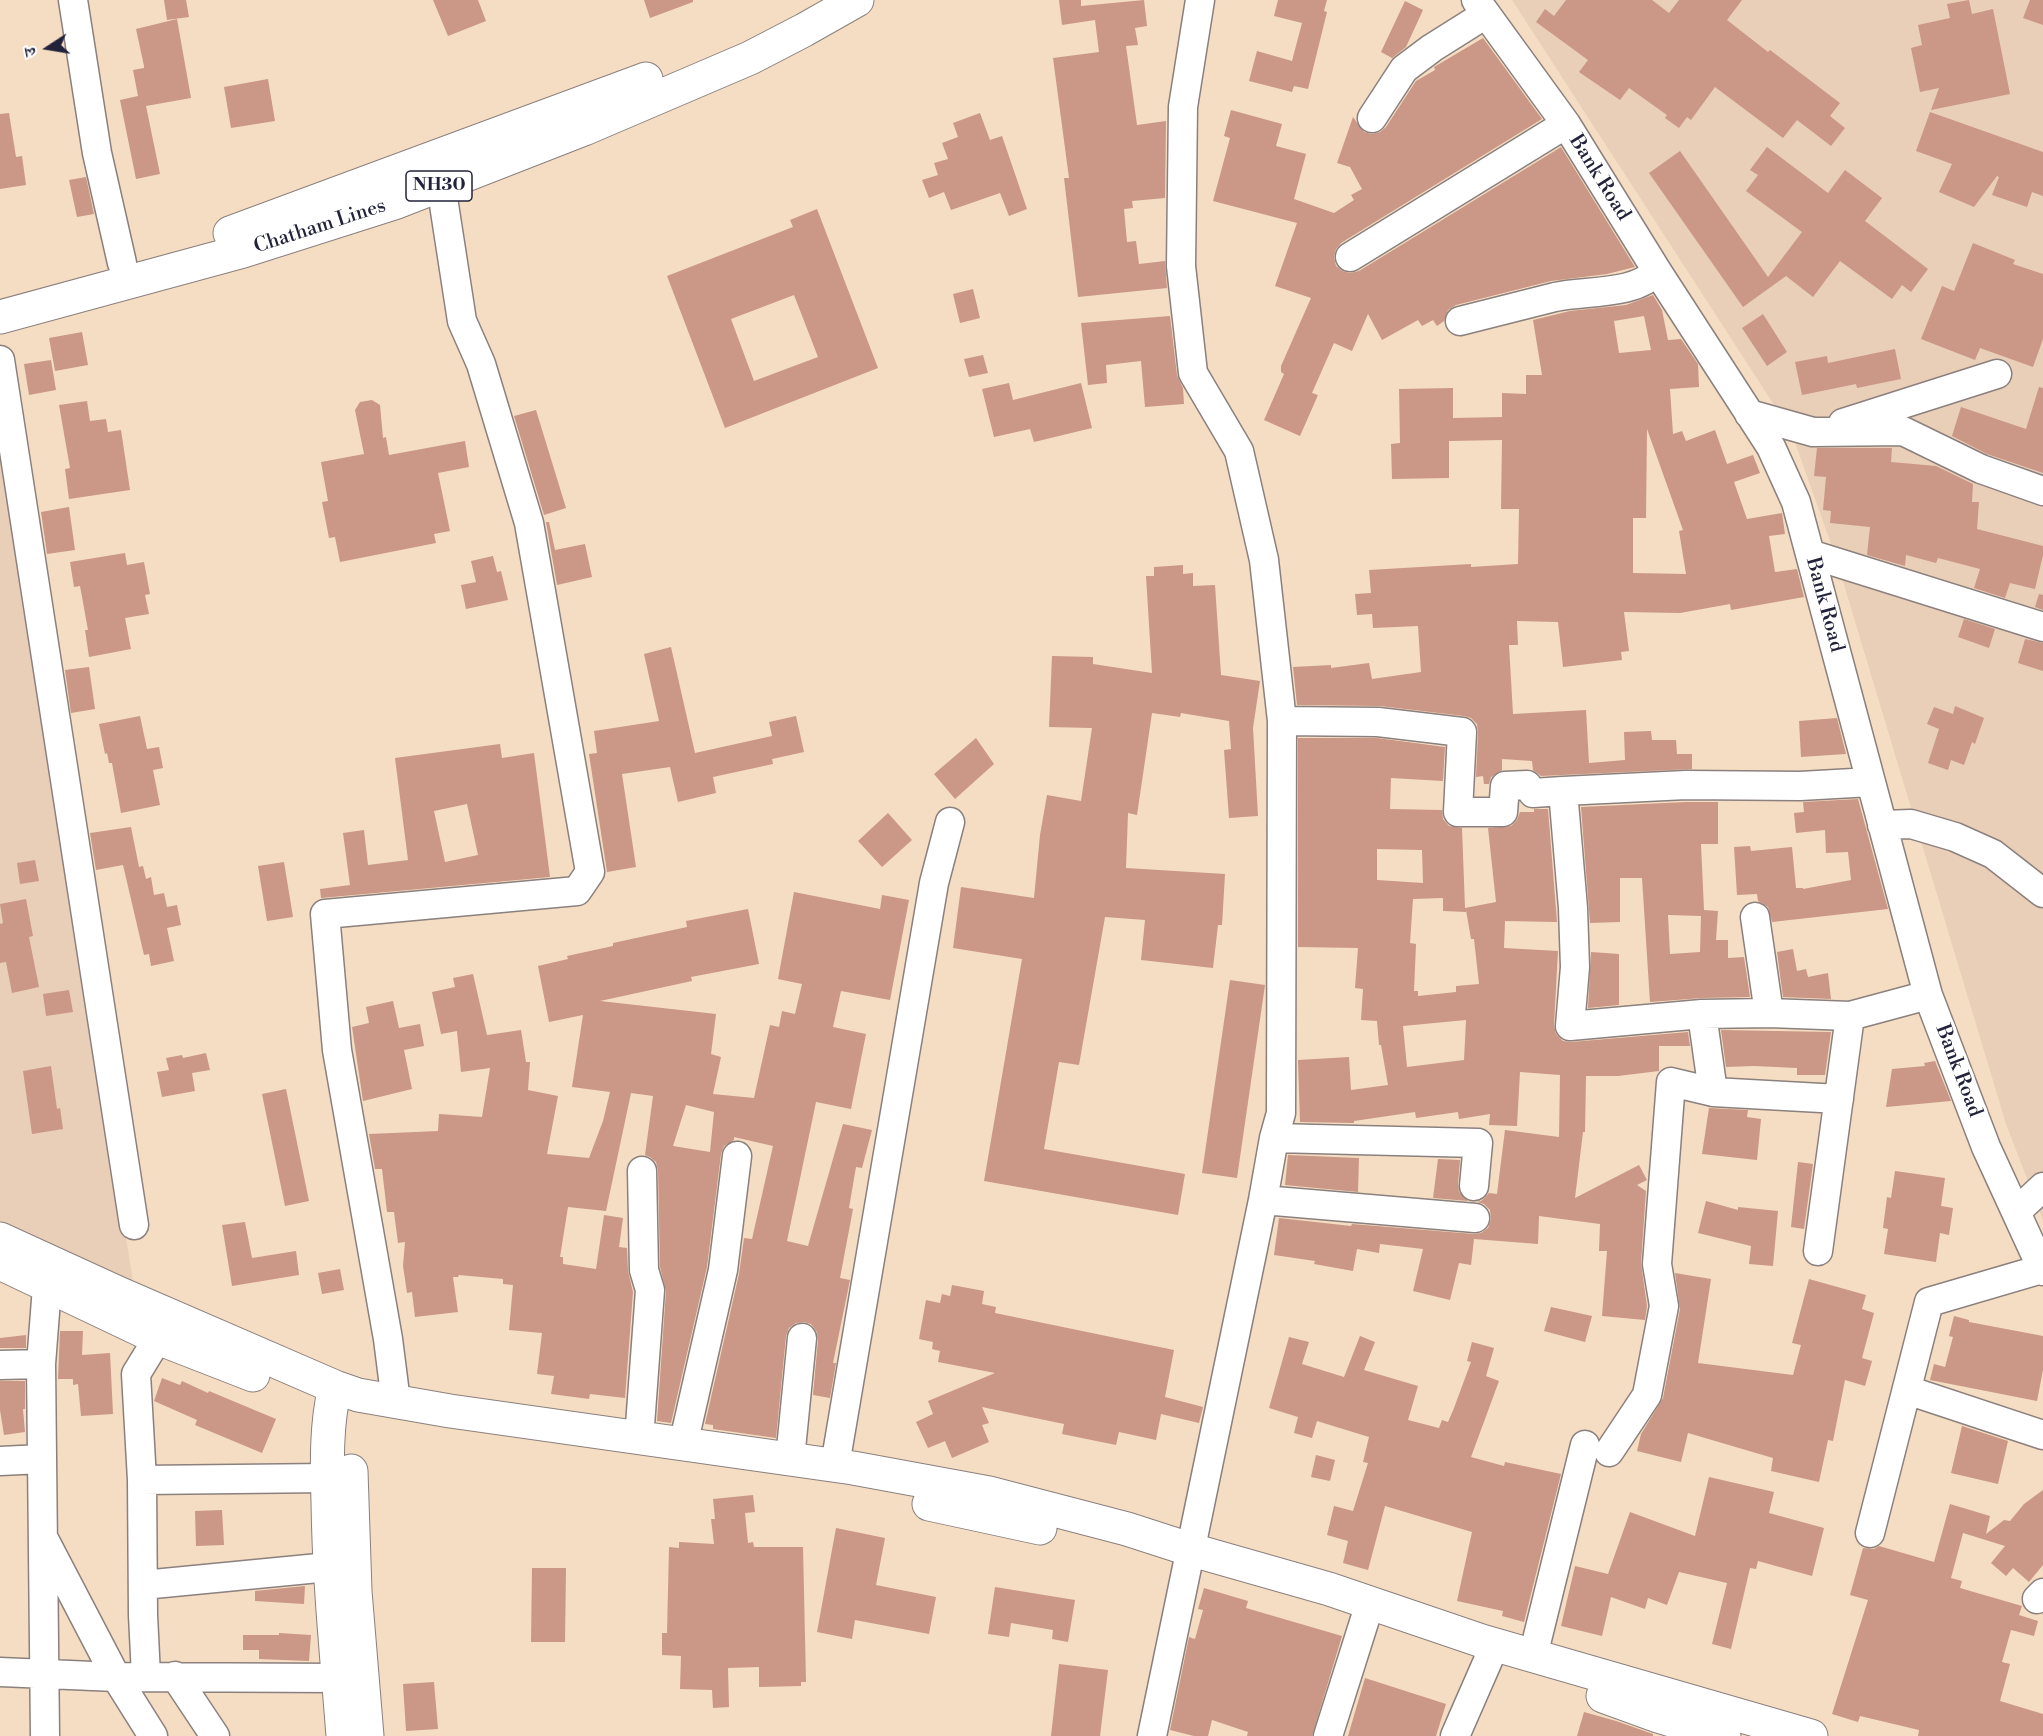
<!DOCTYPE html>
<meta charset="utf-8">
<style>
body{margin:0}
#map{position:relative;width:2043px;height:1736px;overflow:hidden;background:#f4ddc2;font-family:"Libre Bodoni","Noto Serif Devanagari",serif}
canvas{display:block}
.north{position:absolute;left:18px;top:18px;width:60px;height:60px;-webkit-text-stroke:4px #fff;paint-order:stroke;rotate:258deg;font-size:16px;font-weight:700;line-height:24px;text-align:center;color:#22223b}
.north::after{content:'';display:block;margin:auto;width:21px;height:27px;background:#22223b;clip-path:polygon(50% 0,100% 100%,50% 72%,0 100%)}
</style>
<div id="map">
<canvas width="2043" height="1736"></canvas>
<div class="north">उ</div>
</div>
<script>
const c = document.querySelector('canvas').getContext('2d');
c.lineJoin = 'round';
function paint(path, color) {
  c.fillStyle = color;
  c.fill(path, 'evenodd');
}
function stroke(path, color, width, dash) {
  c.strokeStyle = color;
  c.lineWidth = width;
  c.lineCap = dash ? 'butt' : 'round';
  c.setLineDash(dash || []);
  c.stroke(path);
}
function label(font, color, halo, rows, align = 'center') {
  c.font = font + ' "Libre Bodoni",serif';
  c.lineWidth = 6;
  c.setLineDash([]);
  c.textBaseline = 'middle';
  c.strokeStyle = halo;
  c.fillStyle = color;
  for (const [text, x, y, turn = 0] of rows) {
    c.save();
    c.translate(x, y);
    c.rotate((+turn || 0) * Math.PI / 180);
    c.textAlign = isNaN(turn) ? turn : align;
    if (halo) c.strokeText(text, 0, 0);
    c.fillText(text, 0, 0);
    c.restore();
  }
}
paint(new Path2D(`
 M1512,0H2043V1220L2006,1124L1836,558L1791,431Z
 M0,436L136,1301L0,1228Z`), '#e9ceb8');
paint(new Path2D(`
 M164,0H186L189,17L167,20Z
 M433,0H478L486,21L448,36Z
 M644,0H693V2L650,18Z
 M1059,0H1081V6L1144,0L1147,26L1135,28L1138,45L1126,46L1137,125L1166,121L1165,198L1132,201L1133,208L1124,209L1127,242L1136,241L1139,264L1165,261L1167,288L1078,297L1064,178H1069L1053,58L1099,52L1095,20L1062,25Z
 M1278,0H1327L1324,11L1327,12L1308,89L1294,86L1292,92L1249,81L1257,51L1292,61L1302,23L1274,16Z
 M1566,0H1652L1669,13L1679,0H1742L1727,20L1768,52L1770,50L1840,103L1830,116L1845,128L1831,146L1797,120L1783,138L1715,87L1691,120L1687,117L1679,128L1665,118L1667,115L1629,88L1620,100L1579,72L1588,60L1536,22L1545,9L1554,16Z
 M1969,0L1972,14L1993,9L2010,94L1931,110L1939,88L1920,92L1911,48L1922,45L1918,25L1950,18L1947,4Z
 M2030,0H2043V25L2023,18Z
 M1405,1L1423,10L1406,47L1392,58L1381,52Z
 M177,19L191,98L146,106L160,174L136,179L120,100L138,96L133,70L144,68V66L136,29Z
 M1483,38L1542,119L1341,243L1336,249L1334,257L1336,266L1342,271L1350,273L1359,271L1561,147L1635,267L1607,274L1551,281L1456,305L1448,310L1444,321L1437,326L1433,320L1422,326L1418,320L1382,340L1368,314L1352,351L1334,343L1312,393L1318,395L1300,436L1264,420L1284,374L1281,372V366L1311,298L1275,286L1297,223L1213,201L1230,138L1224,136L1231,110L1282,124L1276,146L1306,154L1294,199L1334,213L1354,200L1351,195L1362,189L1350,167L1337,163L1353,117L1364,132L1372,134L1380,132L1386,127L1416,81L1435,70L1434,67Z
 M268,79L275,121L231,128L224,87Z
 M1930,112L2043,152V196L2032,192L2027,207L1992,195L1999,177L1997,176L1974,207L1939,192L1952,164L1916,151Z
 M9,113L16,157L22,156L26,185L0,189V114Z
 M980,113L990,140L1002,136L1027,209L1009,216L1000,193L951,210L944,192L929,198L922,180L938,175L934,163L948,159L942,143L958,137L953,123Z
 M1767,147L1828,193L1845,170L1882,198L1865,221L1928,269L1911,292L1902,285L1892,299L1840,261L1813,297L1786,276L1743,307L1649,173L1680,151L1768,277L1802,232L1746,191L1758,175L1750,170Z
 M86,177L94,214L77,217L69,180Z
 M817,209L878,368L725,428L667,276L793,227L790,220ZM794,295L818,357L754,381L731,319Z
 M1973,243L2015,260L2013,264L2043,274V339L2033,367L1980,348L1975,360L1921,339L1942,286L1954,291Z
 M973,289L980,318L960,323L953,294Z
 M1653,295L1662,310L1668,340L1681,339L1698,364L1699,387L1670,389L1673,434L1682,431L1686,441L1715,430L1727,464L1753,455L1760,473L1734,482L1747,519L1782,513L1785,534L1769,536L1775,572L1797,569L1804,597L1731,610L1730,604L1680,613L1624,612L1629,651L1621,652L1622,660L1563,667L1558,622L1517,621L1518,645H1509L1513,714L1586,710L1589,763L1625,760L1624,732L1651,731L1652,740H1676L1677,754H1692V769L1541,776L1533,770L1532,761L1502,759V770L1491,777L1489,784H1484L1483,776L1476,777L1478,732L1477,724L1471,718L1464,716L1380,706L1297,705L1293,667L1331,665V668L1369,663L1372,679L1421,672L1418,626L1373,628L1372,614L1357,615L1355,594L1371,593L1369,570L1471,564V567L1518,564L1519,509H1501L1502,440L1449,441V478L1392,479L1391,444L1400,443L1399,389L1453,388V418L1502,417V393L1526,394V375H1542L1533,320L1570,311L1626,305ZM1644,316L1651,350L1619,353L1614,321ZM1647,429L1683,530L1679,531L1686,574L1633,573V518H1646Z
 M1763,314L1787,352L1767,366L1742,328Z
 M1170,316L1177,375L1183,388L1184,404L1145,407L1141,361L1106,365L1107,383L1088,385L1081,323Z
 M82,332L88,365L55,371L49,338Z
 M1895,349L1901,379L1857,388L1856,384L1802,395L1795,362L1827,356L1828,363Z
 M983,355L988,373L969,377L964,359Z
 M51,360L56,390L29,395L24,364Z
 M1009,383L1013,400L1081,383L1092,428L1034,442L1030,429L994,437L982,389Z
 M2039,387L2043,388V473L1987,454L1952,436L1961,407L2026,429Z
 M372,400L380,405L383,438L386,437L389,455L465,441L469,467L438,473L450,531L434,534L436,543L340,562L335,537L329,538L322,502L328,501L321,462L364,454L355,410L360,402Z
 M87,401L90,421L106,419L108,432L121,430L130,490L69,499L65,469L70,468L59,405Z
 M536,410L566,508L544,515L514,416Z
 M1817,448H1892L1891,462L1936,466L1973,484L1972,502H1979L1977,529L2043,546V555L2035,589L2010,583L2005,598L1974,588L1980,569L1938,558L1936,563L1906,555L1905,566L1867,555L1870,527L1830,523L1831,511L1823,510L1826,477L1814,476Z
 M69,507L75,550L47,554L41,512Z
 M546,522H549L555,550L585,544L592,577L557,585Z
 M125,553L127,565L144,562L150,594L145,595L149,614L125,618L131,649L89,657L85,630H88L80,586L74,587L70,562Z
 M493,556L497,572L501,571L508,600L466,609L461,585L476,582L471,561Z
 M1183,565V574L1193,573V586L1215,585L1221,675L1260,681L1253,728L1258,816L1229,818L1224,750L1231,749L1229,721L1181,713L1180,717L1152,713L1137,815L1128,813L1126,868L1225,874L1222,925H1218L1213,968L1141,960L1145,920L1105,917L1079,1065L1059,1062L1044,1149L1185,1174L1178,1215L984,1181L1022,959L953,948L961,887L1034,898L1040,835L1047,795L1081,801L1092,728L1049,727L1052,656L1093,657V664L1152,673L1146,576H1154V567Z
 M2039,594L2043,595V610L2035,607Z
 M1964,619L1995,629L1989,648L1958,637Z
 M2025,639L2043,643V671L2018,663Z
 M671,647L695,753L772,736L769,722L796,716L804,752L772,759L773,764L713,777L716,793L678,802L670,767L622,774L636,867L607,872L589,754L597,753L594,731L659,721L644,654Z
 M89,667L95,709L71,713L65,670Z
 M1955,706L1984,718L1975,744L1972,742L1964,765L1951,760L1948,770L1928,763L1939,729L1927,724L1934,707L1953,714Z
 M140,716L147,749L159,747L163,768L153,770L160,805L121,813L112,763H109L107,753L105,754L99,724Z
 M1837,718L1846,754L1801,757L1799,721Z
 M976,738L994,764L955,799L934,774Z
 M1298,738H1377L1445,747L1443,781L1391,778L1390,809L1442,810L1443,819L1449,826L1462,828L1465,908L1496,902L1488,828L1511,826L1517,820L1520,812H1534V809H1548L1557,922L1505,921L1504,948L1558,951L1554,1025L1556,1034L1563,1041L1571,1042L1688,1032L1690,1046H1659V1071L1618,1076H1586L1585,1132H1583L1575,1198L1639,1165L1647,1180L1637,1185L1646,1191L1641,1263L1647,1306L1645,1320L1602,1316L1607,1251H1599L1600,1224L1539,1216L1538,1244L1474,1239L1471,1265L1459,1263L1450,1300L1413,1291L1423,1249L1380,1244L1379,1253L1357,1249L1353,1271L1314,1264L1315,1261L1274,1255L1279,1218L1351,1226L1352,1224L1474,1234L1481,1233L1488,1228L1491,1219L1490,1210L1484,1204L1477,1202L1481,1201L1489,1193L1497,1194L1505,1130L1559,1137L1560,1075L1520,1072L1517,1126L1489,1125L1490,1114L1459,1119L1458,1112L1416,1118L1415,1112L1354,1121V1123L1300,1122L1298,1060L1349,1057L1351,1090L1388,1085L1381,1045H1379L1377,1021L1361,1020L1363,989L1355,988L1358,948L1298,947ZM1377,849L1422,850L1423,883L1377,880ZM1443,898V911L1466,912V910L1471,939H1474L1479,984L1456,986V992L1418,996V991H1414L1416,944L1410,943L1413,899ZM1466,1020L1464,1060L1407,1067L1403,1026Z
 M500,744L502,758L534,753L550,877L321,898L320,889L350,885L343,833L364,830L368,865L408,860L395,758ZM467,804L478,855L445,862L434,811Z
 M1858,799L1888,909L1772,922L1768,907L1758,901L1757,894L1737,895L1734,847L1750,846L1751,851L1792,847L1796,888H1803V889L1851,880L1848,852L1826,853L1825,830L1796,833L1794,813L1804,812L1803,802Z
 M1686,802H1718V844H1701L1704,910L1718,911L1716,940H1728V958L1744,957L1750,997L1702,998L1650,1002L1642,878H1620V922L1590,923L1581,807ZM1668,915L1701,916L1700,952L1670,954Z
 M888,813L912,840L882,867L858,841Z
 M131,827L139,867L143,866L146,879L151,877L154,895L164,893L167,907L177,905L181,925L167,928L174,961L151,966L149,954L144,955L123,865L96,870L90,833Z
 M35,860L39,881L20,884L17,863Z
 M284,862L293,917L267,921L258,866Z
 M794,892L880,909L882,895L909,900L890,1000L841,991L833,1027L866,1034L851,1109L816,1102L787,1241L808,1246L843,1124L872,1130L862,1168L856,1167L849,1208L853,1209L840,1278L850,1280L833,1363H836L830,1398L813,1395L818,1340L817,1332L811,1324L804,1322L796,1323L789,1328L786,1336L776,1438L713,1429V1425L705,1424L739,1274L744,1238L752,1239L773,1146L734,1137V1140L724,1146L721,1154L707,1267L671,1423L657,1421L666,1291L660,1267L658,1170L656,1162L650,1157L645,1155L653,1096L631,1093L606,1211L568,1207L560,1257H563V1264L596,1269L604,1215L623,1218L619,1247L627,1248L628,1271L633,1292L625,1398L590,1394L589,1399L551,1394L554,1376L537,1374L542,1333L509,1330L513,1285L503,1284V1279L459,1275L458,1277H453L458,1312L415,1317L412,1292L407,1293L403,1266L405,1242L398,1243L394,1212H387L382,1169H375L369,1134L438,1131L439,1114L482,1117L490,1068L461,1072L457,1031L441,1034L432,992L455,987L453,978L473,974L487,1035L521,1030L526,1062H530L528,1090L558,1096L547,1154L589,1158L603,1121L610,1092L572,1087L583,1015L549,1022L538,966L568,959L567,956L613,946V943L687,927L686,921L748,909L759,964L691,977L692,981L600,1001L716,1014L711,1054L721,1057L713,1094L754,1098L770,1025L779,1027L782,1011L795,1014L802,984L778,979ZM686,1105L714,1112L710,1152L673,1146Z
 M26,899L33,936L29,937L39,987L12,993L6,962L0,963V924L3,923L0,904Z
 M1793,949L1797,971L1806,969L1808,977L1828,973L1831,999L1783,997L1777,952Z
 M1591,952L1619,954V1005L1588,1008Z
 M1230,980L1265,985L1237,1178L1202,1173Z
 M69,990L73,1012L46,1016L43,994Z
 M393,1001L399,1028L420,1024L424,1046L404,1050L412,1089L363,1101L352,1027L369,1023L366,1007Z
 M1721,1030L1831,1032L1825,1075H1797V1068L1754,1066L1726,1067Z
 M206,1053L210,1070L192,1073L195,1091L162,1097L157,1072L169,1070L166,1058L182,1055L183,1058Z
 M1935,1061L1951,1101L1886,1107L1892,1069L1925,1066L1924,1063Z
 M51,1066L57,1109L60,1108L63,1129L32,1134L23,1071Z
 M286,1089L309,1201L285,1206L262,1094Z
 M1709,1108L1748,1110L1747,1117L1761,1119L1757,1160L1702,1154Z
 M1288,1155L1359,1158L1358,1192L1285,1185Z
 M1438,1159L1460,1160L1458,1184L1459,1192L1468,1201L1433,1198Z
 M1798,1162L1813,1164L1804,1229L1791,1227Z
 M1895,1171L1945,1178L1941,1206L1953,1208L1949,1235L1940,1233L1936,1262L1884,1254L1888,1229L1883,1228L1887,1197L1891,1198Z
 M1706,1201L1738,1210V1207L1778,1211L1773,1266L1749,1264L1751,1246L1698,1233Z
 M245,1222L252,1258L296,1251L299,1275L232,1286L222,1225Z
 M340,1269L344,1290L322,1294L318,1273Z
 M1675,1273L1711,1279L1698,1363L1793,1375L1801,1345L1792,1343L1809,1279L1866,1295L1862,1309L1874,1313L1862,1358L1872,1361L1865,1386L1845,1380L1833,1441L1828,1440L1819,1482L1771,1471L1773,1458L1688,1433L1681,1462L1637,1451L1641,1434L1663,1398L1680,1309Z
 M952,1285L984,1291L982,1304L996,1307L995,1313L1174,1350L1165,1397L1203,1407L1199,1423L1161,1414L1156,1440L1119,1432L1116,1445L1062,1434L1064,1424L982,1407L989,1423L982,1425L989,1442L952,1458L945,1441L928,1448L916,1422L933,1414L928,1401L995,1373L938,1362L940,1351L932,1349L933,1342L919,1339L926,1300L940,1303L942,1294L950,1296Z
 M1551,1307L1592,1316L1585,1342L1544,1331Z
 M1954,1316L1969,1320V1322L2043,1336V1370L2037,1401L1930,1380L1934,1364L1945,1367L1953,1337L1949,1336Z
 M60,1331H83L82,1355L110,1353L113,1414L81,1416L78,1384L73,1385V1379H58Z
 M26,1335V1348H0V1338Z
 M1360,1336L1375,1342L1364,1370L1418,1386L1408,1420L1439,1428L1442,1420L1448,1422L1454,1408L1471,1362L1467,1361L1472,1342L1494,1348L1486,1376L1499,1381L1471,1457L1504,1466L1505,1462L1561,1474L1524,1622L1502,1616L1503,1611L1457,1601L1472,1532L1385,1506L1368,1570L1343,1563L1348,1541L1327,1535L1334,1506L1353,1511L1368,1463L1363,1462L1369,1437L1317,1421L1312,1438L1294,1433L1298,1417L1269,1408L1289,1337L1309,1342L1302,1364L1344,1377Z
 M162,1378L180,1385L182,1381L208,1393L209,1391L276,1419L262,1453L195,1425L197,1420L154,1401Z
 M0,1381H25V1409H23L25,1432L4,1435L0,1410Z
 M1962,1426L2008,1441L1998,1484L1951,1473Z
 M1316,1455L1335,1460L1330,1481L1311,1477Z
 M1709,1477L1774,1492L1769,1513L1824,1528L1812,1576L1758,1561L1756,1569L1750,1568L1731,1649L1712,1644L1727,1583L1679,1572L1667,1605L1648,1598L1645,1609L1611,1597L1602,1636L1561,1626L1575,1566L1608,1574L1630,1512L1695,1536Z
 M2043,1490V1565L2029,1582L2013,1568L2006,1576L1991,1563L2005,1546L1963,1533L1951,1578L1962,1581L1960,1588L2022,1606L2019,1615L2038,1621L2034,1636L2011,1630L2002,1662L2010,1664L2000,1701L2043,1714V1736H1918L1919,1730L1860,1716L1858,1722L1832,1714L1868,1600L1850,1595L1863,1548L1874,1549L1879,1546L1934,1562L1950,1504L1990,1516L1986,1534L2004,1520L2010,1521L2024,1504Z
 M753,1495L755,1512L745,1513L748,1543L753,1542L754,1547H803L806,1682H801V1686L759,1687V1667L728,1668L729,1707L713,1708L712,1690L680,1689L681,1656L662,1655V1633H667L669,1547L679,1548V1542L714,1544L711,1519H715L713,1499Z
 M222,1510L224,1545L196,1546L195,1511Z
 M836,1528L885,1538L876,1585L936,1597L929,1634L855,1620L852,1639L817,1632Z
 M532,1568H566L565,1642H531Z
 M305,1586L304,1604L255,1601V1591Z
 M995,1587L1075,1600L1068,1642L1052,1639L1053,1630L1011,1623L1009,1637L988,1634Z
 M1204,1588L1248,1601L1246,1608L1342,1636L1312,1736H1247L1248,1732L1212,1720L1208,1736H1194L1170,1730L1189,1637L1195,1639L1203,1610L1198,1609Z
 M279,1633L311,1635L309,1661L259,1659V1650H243V1635H279Z
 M1059,1664L1108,1670L1100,1736H1051Z
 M1365,1678L1446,1704L1436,1736H1348Z
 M434,1682L438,1729L406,1731L403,1684Z
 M1584,1712L1616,1721L1653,1734V1736H1577Z`), '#cb9786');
const minor = new Path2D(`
 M73,0L97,153L122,263
 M1476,0L1566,124L1657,271L1771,447L1796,502L1928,995L1986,1147L2043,1271
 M1372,118L1404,69L1432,48L1486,14
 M1350,257L1566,124
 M1460,321C1492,313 1523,305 1555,297C1586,290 1634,296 1657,271
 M0,360L134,1225
 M1749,414L1813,432L1903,431L1981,469L2043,491
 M1843,423L1997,374
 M1810,554L2043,627
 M1282,721L1378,722L1462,732L1458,812H1503L1505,786L1527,785L1533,793L1563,791
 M1871,782L1800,786L1686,785L1563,791L1573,908L1575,967L1570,1026L1702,1014L1769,1013L1850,1016L1928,995
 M1882,825L1911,824L1955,837L1993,854L2043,893
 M1755,917L1769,1013
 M1702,1014L1713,1092
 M1274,1138L1478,1143L1474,1186
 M1263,1200L1475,1218
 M2016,1212L2043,1187
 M1818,1251L1850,1016
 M0,1365L41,1364
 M1907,1390L2043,1435
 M396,1402L388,1339L337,1050L325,914L577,891L590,872L529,523L481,364L462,321L441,185
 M639,1439L650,1290L644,1270L642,1171
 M683,1445L723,1270L737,1156
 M1609,1452L1647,1395L1664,1306L1657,1264L1671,1082L1713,1092L1839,1099
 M790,1459L802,1338
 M0,1461L42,1459
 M835,1465L934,883L950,822
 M142,1480L328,1478
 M1870,1533L1929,1302L2042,1269
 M45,1541L116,1677L153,1736
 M143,1585L329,1567
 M2037,1599L2043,1593
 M1533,1656L1585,1445
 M0,1672L116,1677L339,1678
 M146,1676L143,1615L142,1480L136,1374L158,1338
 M175,1676L215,1736
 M45,1736L41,1364L47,1287
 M1152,1736L1263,1200L1274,1138L1281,1113L1282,721L1264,560L1239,451L1193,373L1181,266L1183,107L1200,0
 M1328,1736L1365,1619
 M1455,1736L1490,1656`);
const major = new Path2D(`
 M0,1239L118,1293L335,1387L358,1395L450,1411L853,1468L989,1493L1127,1529L1192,1550L1329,1589L1482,1641L1811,1736
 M0,1263L158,1338L253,1375
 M335,1387C326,1424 327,1463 328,1502C329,1580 337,1658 343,1736
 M351,1471L355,1591L367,1736
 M929,1504L1040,1528
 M1603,1696L1658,1716L1724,1736`);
const highway = new Path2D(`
 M230,233L646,79
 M0,317L243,251L397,202L584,129L750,58L804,30L857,0`);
stroke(minor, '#8b807e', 31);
stroke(major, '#8b807e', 35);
stroke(highway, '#8b807e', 35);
stroke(minor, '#fff', 28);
stroke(major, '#fff', 33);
stroke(highway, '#fff', 33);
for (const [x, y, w] of [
 [439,186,66]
]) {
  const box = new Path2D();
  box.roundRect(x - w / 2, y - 15, w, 30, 4.5);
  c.fillStyle = '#fff';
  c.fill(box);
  stroke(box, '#22223b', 1.5);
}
label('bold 18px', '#22223b', null, [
 ["NH30",439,186]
]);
label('20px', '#22223b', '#fff', [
 ["Bank Road",1599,178,58],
 ["Chatham Lines",320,227,-18],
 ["Bank Road",1824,605,75],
 ["Bank Road",1958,1071,69]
]);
</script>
